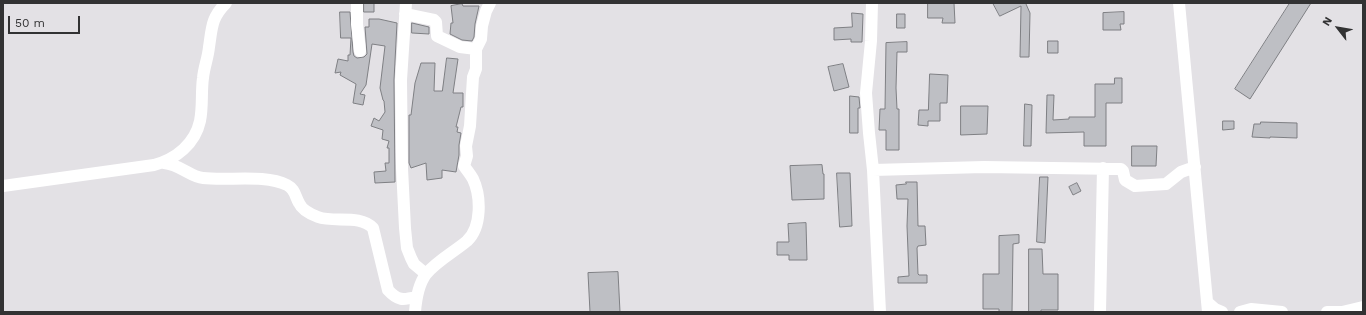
<!DOCTYPE html>
<style>
body{margin:0}
#map{position:relative;width:1366px;height:315px;overflow:hidden;background:#e3e1e5;font-family:"Work Sans",sans-serif}
canvas{display:block}
.frame{position:absolute;inset:0;border:4px solid #323233;pointer-events:none}
.north{position:absolute;left:1318px;top:8px;width:40px;height:40px;-webkit-text-stroke:3px #e3e1e5;paint-order:stroke;rotate:301deg;font-size:11px;font-weight:700;line-height:16px;text-align:center;color:#323233}
.north::after{content:'';display:block;margin:auto;width:14px;height:18px;background:#323233;clip-path:polygon(50% 0,100% 100%,50% 72%,0 100%)}
.scale{position:absolute;left:8px;top:16px;width:72px;height:18px;box-sizing:border-box;border:2px solid #323233;border-top:0;padding-left:5px;font-size:12px;line-height:14px;white-space:nowrap;color:#323233;-webkit-text-stroke:3px #e3e1e5;paint-order:stroke}
</style>
<div id="map">
<canvas width="1366" height="315"></canvas>
<div class="frame"></div>
<div class="north">N</div>
<div class="scale">50 m</div>
</div>
<script>
const c = document.querySelector('canvas').getContext('2d');
c.lineJoin = 'round';
function paint(path, color) {
  c.fillStyle = color;
  c.fill(path, 'evenodd');
}
function stroke(path, color, width, dash) {
  c.strokeStyle = color;
  c.lineWidth = width;
  c.lineCap = dash ? 'butt' : 'round';
  c.setLineDash(dash || []);
  c.stroke(path);
}
const building = new Path2D(`
 M364,3H374V12H364Z
 M928,3H954L955,23H942L943,18H928Z
 M993,3H1027L1026,4L1030,13L1029,57H1020L1021,6L1000,16Z
 M1290,3H1311L1250,99L1235,89Z
 M462,4L463,6H479L475,24L474,37L472,41L462,40L450,34L451,23H453L451,6Z
 M340,12H350L353,52L354,56L357,58L364,57L367,54L365,27H369V19H379L397,23L394,80L395,182L375,183L374,172L386,171L385,163H389V148H387L389,141L382,139L383,130L371,126L374,118L379,121L385,112L384,101L383,100L380,88L385,46L372,44L366,85L360,94L365,95L363,105L353,103L356,84L340,75L341,72L335,73L338,59L348,61V55H350L351,38H341Z
 M1124,12V24H1120L1121,30H1103V13Z
 M852,13L863,14L862,42H851V39L834,40V28L852,27Z
 M897,14H905V28H897Z
 M412,23L429,27V34L412,33Z
 M1048,41H1058V53H1048Z
 M907,42V52H897L896,88L897,109H899V150H886V130H879L880,109H885L886,43Z
 M447,58L458,59L453,93H463V107H461L456,127H458L457,132L461,133L459,145V155L456,172L442,170V178L427,180L426,163L411,168L409,163V115H411L415,83L421,63H435L434,91H442Z
 M843,64L849,87L834,91L828,67Z
 M930,74L948,75L947,103H940V121H928V126L918,125L919,110H928Z
 M1115,78H1122V103H1106V146H1084V132L1046,133L1047,95H1054L1053,120L1069,119V117H1095V84H1114Z
 M850,96L859,97L860,108H858V133H850Z
 M1025,104L1032,105L1031,146H1024Z
 M961,106H988L987,134L961,135Z
 M1223,121H1234V129L1223,130Z
 M1261,122L1297,123V138L1270,137V138L1252,137L1254,124H1260Z
 M1132,146H1157L1156,166H1132Z
 M822,165L823,174H824V199L792,200L790,166Z
 M837,173H850L852,226L840,227Z
 M1040,177H1048L1045,243L1037,242Z
 M906,182H917L918,226H925L926,245L918,246L917,248L918,274L919,275H927V283H898V277L909,276L907,226L908,199H897L896,185L906,184Z
 M1077,183L1081,191L1073,195L1069,187Z
 M806,223L807,260H789V255H777V242H789L788,224Z
 M1019,235V243L1013,244L1012,312H999V309H983V274H999V236Z
 M1029,249H1042L1043,274H1058V310H1041V312H1029Z
 M618,272L620,312H590L588,273Z`);
paint(building, '#bebfc4');
stroke(building, '#7e7f83', 1);
stroke(new Path2D(`
 M357,3V24L360,51
 M406,3L401,80L402,168L405,228L407,248L411,258L414,264L426,274
 M872,3L871,41L866,93L869,133L873,170L880,312
 M1179,3L1208,312
 M405,14L434,20L436,22L437,36L460,47L476,49
 M164,163C179,164 191,177 203,178C228,181 265,174 287,185C295,189 295,196 299,203C302,210 310,214 318,217C334,223 360,214 373,228L388,290C398,301 403,300 416,297
 M873,170L984,167L1121,169L1123,171L1125,180L1135,186L1166,184L1181,172L1195,167
 M3,186L154,165C176,159 195,144 200,121C203,106 201,92 203,78C204,67 208,58 209,47C212,28 211,18 226,3
 M1207,302L1215,309L1222,312
 M415,312C416,299 418,285 426,274C438,260 454,252 467,241C482,227 481,196 473,179C471,175 467,170 464,166L467,156L466,146L470,126L473,77L476,69V49L481,39L482,26L486,11L490,3
 M1100,312L1103,168
 M1240,312L1251,309L1282,312
 M1327,312H1342L1363,307`), '#fff', 12);
</script>
